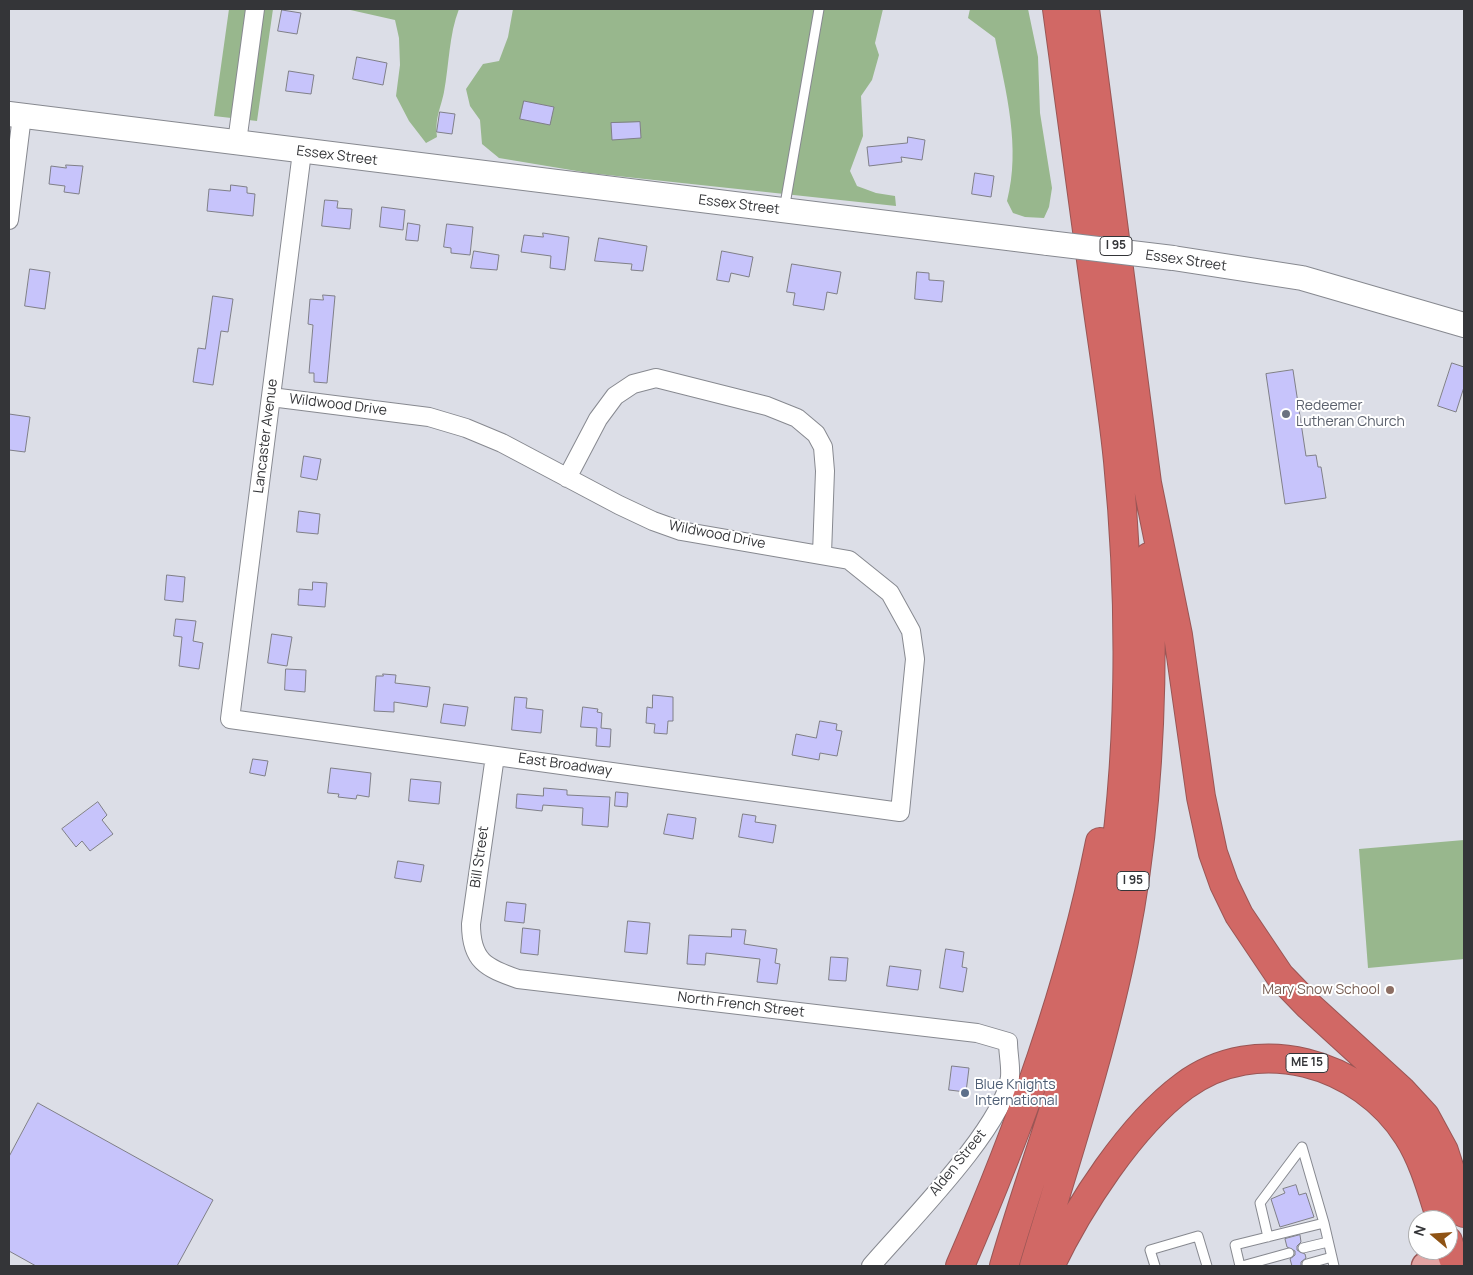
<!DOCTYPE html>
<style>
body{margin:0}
#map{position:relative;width:1473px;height:1275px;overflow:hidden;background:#dcdee7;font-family:Manrope,sans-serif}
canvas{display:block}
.frame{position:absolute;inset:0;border:10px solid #343538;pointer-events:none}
.north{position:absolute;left:1408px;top:1210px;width:50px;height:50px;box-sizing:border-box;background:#fff;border:1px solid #aeaeaf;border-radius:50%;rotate:288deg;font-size:14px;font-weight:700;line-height:20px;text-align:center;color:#343538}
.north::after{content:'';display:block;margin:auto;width:18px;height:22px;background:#8f5314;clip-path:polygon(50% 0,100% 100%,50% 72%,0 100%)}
</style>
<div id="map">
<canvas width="1473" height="1275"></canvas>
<div class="frame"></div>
<div class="north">N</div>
</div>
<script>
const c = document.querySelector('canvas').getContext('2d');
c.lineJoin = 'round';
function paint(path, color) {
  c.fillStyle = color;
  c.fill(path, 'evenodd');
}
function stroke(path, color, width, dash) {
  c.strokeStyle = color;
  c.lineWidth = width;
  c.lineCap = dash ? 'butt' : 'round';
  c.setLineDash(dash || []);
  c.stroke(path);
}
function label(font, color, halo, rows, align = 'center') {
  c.font = font + ' Manrope,sans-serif';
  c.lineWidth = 4;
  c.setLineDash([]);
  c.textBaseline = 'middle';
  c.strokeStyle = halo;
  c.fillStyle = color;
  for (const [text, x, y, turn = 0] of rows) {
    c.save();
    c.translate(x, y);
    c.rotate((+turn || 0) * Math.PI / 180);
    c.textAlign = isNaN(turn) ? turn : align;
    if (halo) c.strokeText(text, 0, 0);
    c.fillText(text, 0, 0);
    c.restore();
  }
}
paint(new Path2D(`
 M229,9H273L257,121L214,116Z
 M346,9H459C449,34 449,66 444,92C440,111 435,117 437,137L426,143L409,121L396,96L400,65L399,38L395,20Z
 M513,9H883L875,43L879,55L872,80L861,96L863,136L850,171L857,186L876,193L895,196L896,206L589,173L499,158L482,144L480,120L470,106L466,89L483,64L499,61L508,37Z
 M970,9H1028L1038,57L1040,113L1052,188L1049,207L1044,218L1025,217L1013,213L1007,201C1021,147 1006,92 995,38L968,18Z
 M1464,840V959L1368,968L1359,849Z`), '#98b78d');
const building = new Path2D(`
 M282,10L301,13L297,34L278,31Z
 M357,57L387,63L383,85L353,79Z
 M289,71L314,75L311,94L286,91Z
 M524,101L554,107L550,125L520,119Z
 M440,112L455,114L452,134L437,132Z
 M640,122L641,138L612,140L611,123Z
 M908,137L925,140L922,160L901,157L902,162L869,166L867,147L907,143Z
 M66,165L83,166L79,194L64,192L65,186L49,184L51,166L66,168Z
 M975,173L994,176L991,197L972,194Z
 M231,185L247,187V193L255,194L253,216L207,211L209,189L230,191Z
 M325,200L338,201L337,208L352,209L350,229L322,226Z
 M382,207L405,210L403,230L380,227Z
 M408,223L420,225L418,241L406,240Z
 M447,224L473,227L470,255L451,253V248L444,247Z
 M543,233L569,237L565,270L550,268L551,256L521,252L524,235L543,237Z
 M599,238L647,246L643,271L631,270L632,264L595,261Z
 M474,251L499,255L497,270L471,268Z
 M722,251L753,257L749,277L731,273L729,282L717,280Z
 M792,264L841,272L837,294L827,292L824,310L793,305L795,293L787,292Z
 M30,269L50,272L45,309L25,306Z
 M917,272L929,273V280L944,281L942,302L915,299Z
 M323,295L335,296L327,383L314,382V373H309L313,325L308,324L310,299L323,300Z
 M213,296L233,299L228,332L221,331L213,385L193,382L198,348L205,349Z
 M1452,363L1464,367V387L1456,412L1438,406Z
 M1293,370L1306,456L1316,455L1318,467H1321L1326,498L1285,504L1266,374Z
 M9,414L30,417L25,452L9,450Z
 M304,456L321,459L317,480L301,477Z
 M299,511L320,514L318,534L297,532Z
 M167,575L185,577L183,602L165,600Z
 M313,582L327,583L325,607L298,605L299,589L312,590Z
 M176,619L196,621L193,641L203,643L199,669L179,666L182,637L174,636Z
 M272,634L292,637L287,666L268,663Z
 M286,669L306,670L305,692L285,690Z
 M383,674L396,675L395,683L430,687L427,707L394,702V712L374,711L376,676H383Z
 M653,695L673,697V721H668L667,734L654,733L655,724L646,723L647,707L652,708Z
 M515,697L527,698L526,708L543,710L541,733L512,730Z
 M444,704L468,707L465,726L441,723Z
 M583,707L598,709L597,712L602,713L601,728L611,729L610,747L596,746L597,728L581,727Z
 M820,721L837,724L836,730L842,731L837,756L820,753L819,760L792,755L796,734L816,738Z
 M253,759L268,761L265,776L250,773Z
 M331,768L371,773L369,797L357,795L356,799L338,797L339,794L328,793Z
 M411,779L441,782L439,804L409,801Z
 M544,788L567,790V795L610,797L608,827L582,825L583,808L543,805L542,811L516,808L517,794L543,796Z
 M616,792L628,793L627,807L615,806Z
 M98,802L107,815L102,820L113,834L90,851L82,841L76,847L62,829Z
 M668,814L696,818L693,839L664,834Z
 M743,814L756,816L755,822L776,825L773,843L739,837Z
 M398,861L424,865L421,882L395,878Z
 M507,902L526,904L524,923L505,921Z
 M628,921L650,923L647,954L625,952Z
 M523,928L540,930L538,955L521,953Z
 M732,929L746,930L744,944L777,949L775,963L780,964L777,984L757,982L760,959L706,953L705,965L687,964L689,935L731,937Z
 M946,949L964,952L962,967L967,968L963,992L940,988Z
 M831,957L848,958L846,981L829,980Z
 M890,966L921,970L918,990L887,986Z
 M952,1066L969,1068L966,1092L949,1090Z
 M38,1103L213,1200L177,1266H36L9,1251V1157Z
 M1296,1185L1299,1195L1306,1193L1314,1217L1280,1227L1271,1199L1285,1193L1283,1189Z
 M1300,1235L1301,1242L1297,1246V1250L1305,1254L1306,1258L1301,1262V1266H1292L1290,1259L1295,1255V1251L1287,1247L1285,1239Z`);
paint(building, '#c7c4fb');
stroke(building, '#7f7f87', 1);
const lane = new Path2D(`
 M784,210L819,9
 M1268,1237L1260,1203L1302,1147L1324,1223
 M1303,1248L1328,1242
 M1307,1264L1332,1257
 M1155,1266L1150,1250L1198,1236L1207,1266
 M1240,1266L1235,1245L1324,1223L1334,1266
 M1242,1266L1289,1253`);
const street = new Path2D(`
 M237,142L255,9
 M9,220L22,116
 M271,397L429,417L466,428L502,443L619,505L653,521L681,531L849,560L890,593L911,631L915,659L900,812L230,719L302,152
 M567,478L598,419L615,396L633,384L656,378L767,406L797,418L816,434L823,447L825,471L822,554
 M495,756L471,924C471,961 486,968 518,979L977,1033L1008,1042C1008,1053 1011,1066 1010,1077C1004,1127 906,1225 871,1266`);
const secondary = new Path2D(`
 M9,114L1048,243
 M1173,258L1302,278L1464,325`);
const primary = new Path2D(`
 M1425,1266L1464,1255`);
const highway = new Path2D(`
 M1085,9L1147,483L1178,635L1201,797L1213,853L1224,884L1239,915L1280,976L1309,1006L1401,1090L1425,1116L1444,1151L1464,1213
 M1448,1241L1453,1258
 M960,1266C1019,1130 1071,988 1100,842
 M1004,1266C1039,1145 1088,1027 1108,903C1132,760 1132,604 1118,461C1112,401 1102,342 1094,282C1082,191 1070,100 1057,9
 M1034,1266C1066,1159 1102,1051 1124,941C1149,816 1154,685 1149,557
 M1050,1266C1079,1206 1130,1126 1184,1086C1257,1032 1361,1062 1408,1136C1424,1161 1432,1192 1441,1220`);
stroke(lane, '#878990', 11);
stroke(street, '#878990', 20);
stroke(secondary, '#878990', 26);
stroke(primary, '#9a5655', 29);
stroke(highway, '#9a5655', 30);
stroke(lane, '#fff', 9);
stroke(street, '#fff', 18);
stroke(secondary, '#fff', 24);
stroke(primary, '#e3a4a3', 26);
stroke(highway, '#d16865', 28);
const secondaryBridge = new Path2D(`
 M1048,243L1173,258`);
stroke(secondaryBridge, '#878990', 26, []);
stroke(secondaryBridge, '#fff', 24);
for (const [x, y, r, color] of [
 [1286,414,5,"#6b7280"],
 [1390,990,5,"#8d6e63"],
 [965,1093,5,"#5c6f8a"]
]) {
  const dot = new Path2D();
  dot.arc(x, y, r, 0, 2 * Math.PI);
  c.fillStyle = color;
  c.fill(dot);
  stroke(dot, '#fff', 2);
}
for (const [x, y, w] of [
 [1116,246,32],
 [1133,881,32],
 [1307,1063,42]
]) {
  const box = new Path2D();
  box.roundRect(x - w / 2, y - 9.5, w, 19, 4);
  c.fillStyle = '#fff';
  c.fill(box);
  stroke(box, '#343538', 1);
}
label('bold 12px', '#343538', null, [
 ["I 95",1116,246],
 ["I 95",1133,881],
 ["ME 15",1307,1063]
]);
label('14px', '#343538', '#fff', [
 ["Essex Street",337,156,7],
 ["Essex Street",739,205,7],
 ["Essex Street",1186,261,8],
 ["Wildwood Drive",338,405,7],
 ["Lancaster Avenue",266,436,-83],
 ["Wildwood Drive",717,535,11],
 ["East Broadway",565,765,8],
 ["Bill Street",480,857,-82],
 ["North French Street",741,1005,7],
 ["Alden Street",958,1163,-51]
]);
label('14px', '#5b616d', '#fff', [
 ["Redeemer",1296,406],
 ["Lutheran Church",1296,422]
], 'left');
label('14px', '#785e54', '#fff', [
 ["Mary Snow School",1380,990]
], 'right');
label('14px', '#4e5e75', '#fff', [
 ["Blue Knights",975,1085],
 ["International",975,1101]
], 'left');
</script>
